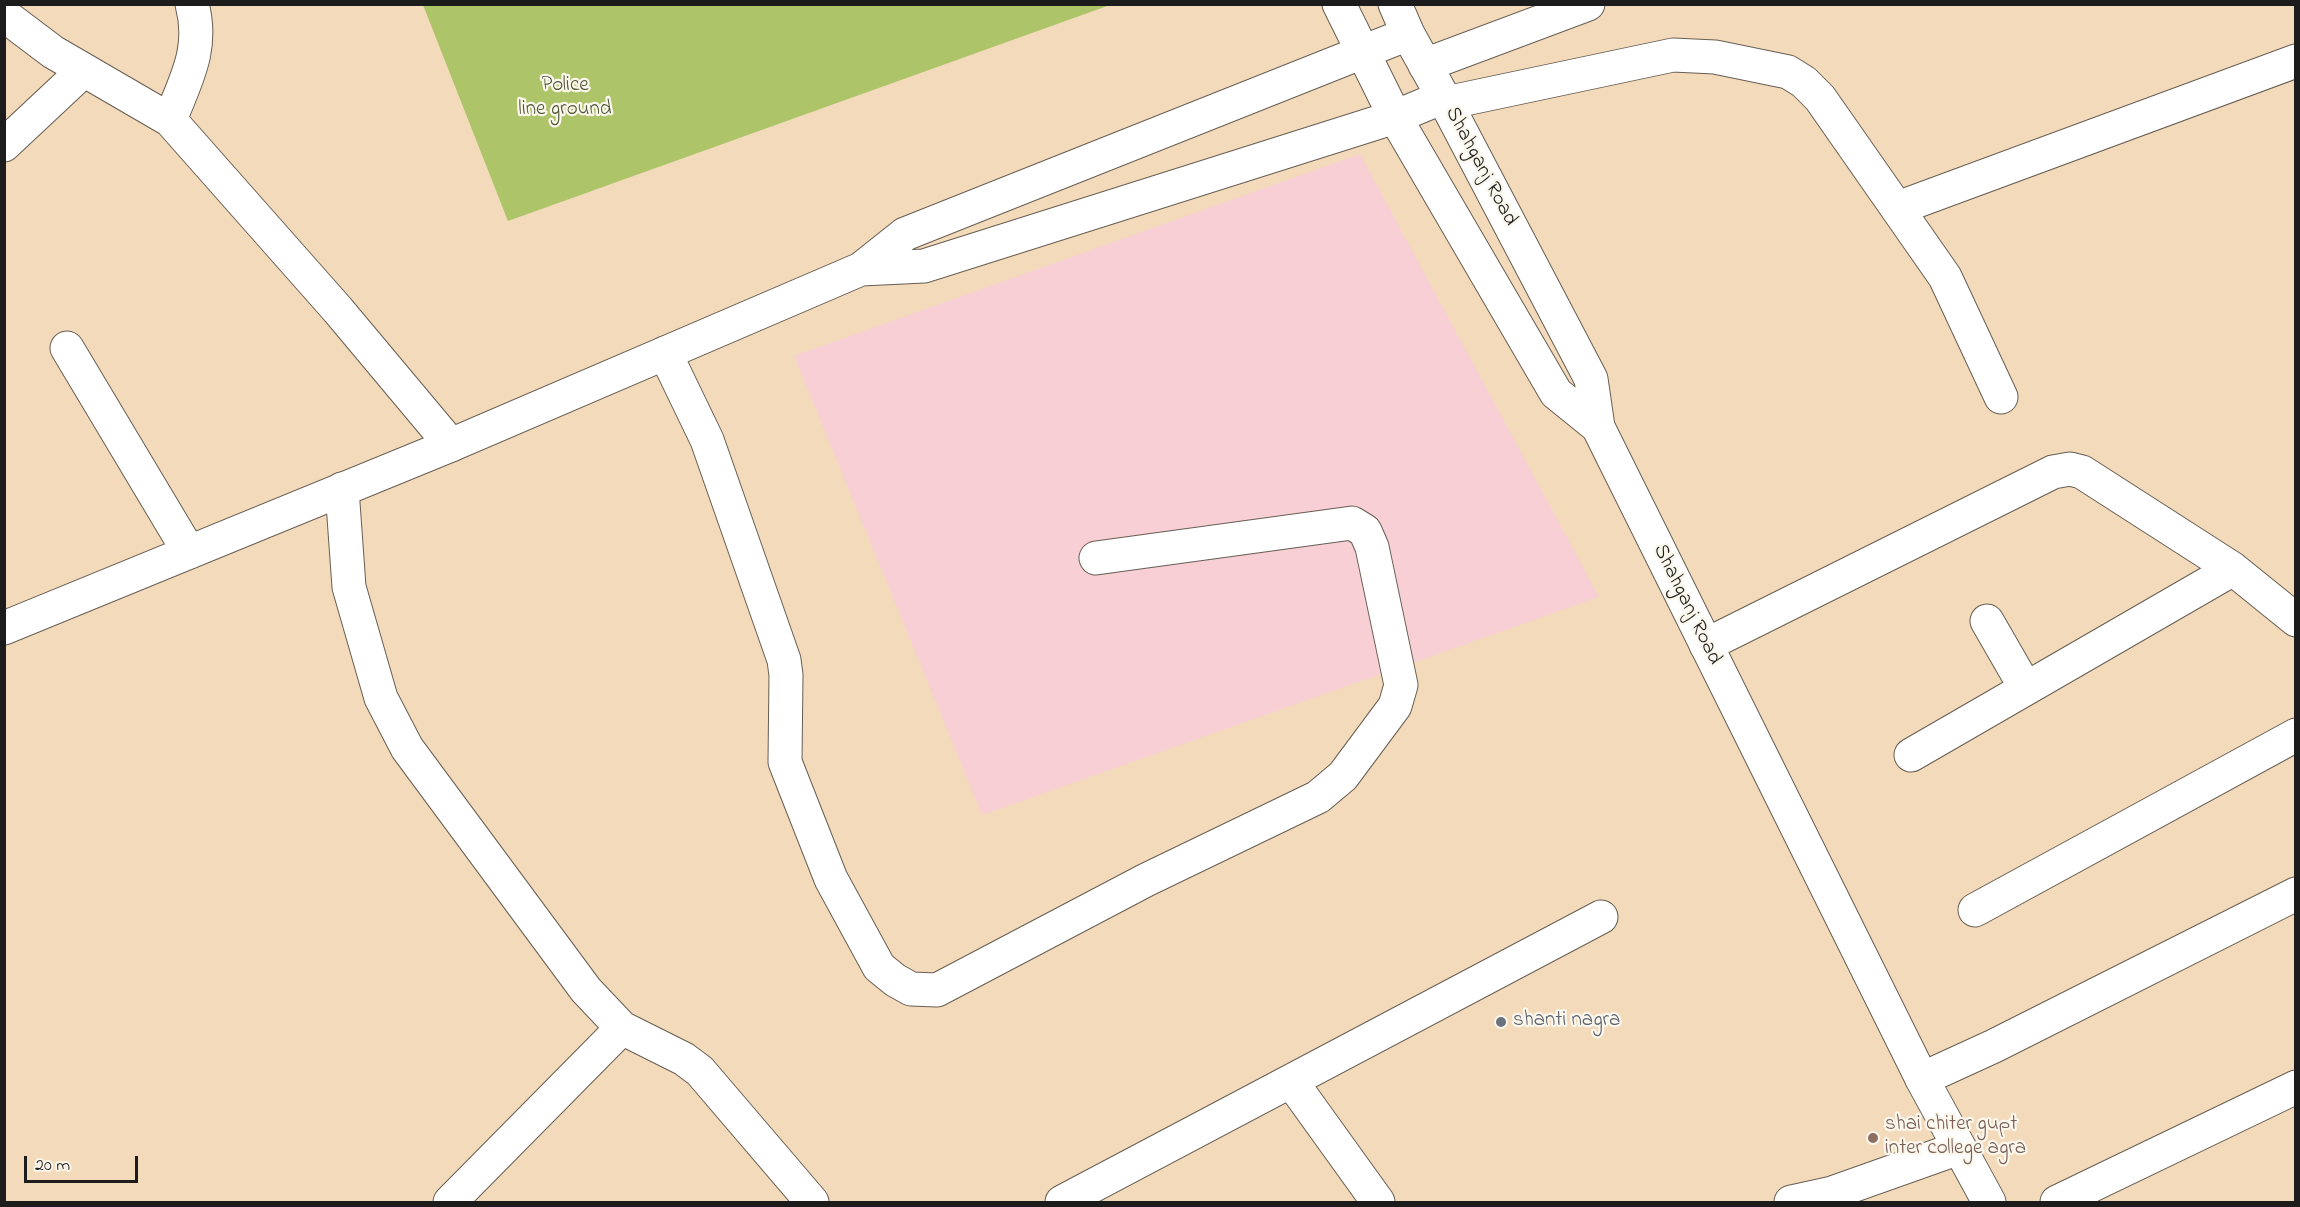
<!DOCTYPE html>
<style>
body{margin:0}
#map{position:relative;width:2300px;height:1207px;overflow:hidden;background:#f2daba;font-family:"Indie Flower",sans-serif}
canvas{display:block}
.frame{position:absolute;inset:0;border:6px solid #1c1c1c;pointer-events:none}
.scale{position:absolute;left:24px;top:1156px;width:114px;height:27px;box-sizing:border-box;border:3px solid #1c1c1c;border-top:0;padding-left:8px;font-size:18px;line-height:21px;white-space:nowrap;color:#1c1c1c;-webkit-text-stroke:4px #fbf7ec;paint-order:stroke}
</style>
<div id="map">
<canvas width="2300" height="1207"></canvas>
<div class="frame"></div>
<div class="scale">20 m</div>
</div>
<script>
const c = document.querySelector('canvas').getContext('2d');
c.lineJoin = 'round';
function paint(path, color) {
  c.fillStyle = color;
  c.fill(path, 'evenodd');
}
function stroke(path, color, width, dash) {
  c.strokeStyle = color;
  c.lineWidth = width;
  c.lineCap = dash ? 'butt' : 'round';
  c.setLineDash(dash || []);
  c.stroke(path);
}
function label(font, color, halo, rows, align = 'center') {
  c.font = font + ' "Indie Flower",sans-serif';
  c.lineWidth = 4.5;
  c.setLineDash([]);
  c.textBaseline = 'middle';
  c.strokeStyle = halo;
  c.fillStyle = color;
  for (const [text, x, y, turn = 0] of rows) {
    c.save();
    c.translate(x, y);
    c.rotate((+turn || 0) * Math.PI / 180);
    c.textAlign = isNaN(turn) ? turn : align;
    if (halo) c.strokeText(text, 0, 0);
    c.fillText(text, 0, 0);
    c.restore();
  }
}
paint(new Path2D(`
 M1360,154L1599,597L982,815L794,356Z`), '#f7cfd5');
paint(new Path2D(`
 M423,5H1110L508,221Z`), '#adc469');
const minor = new Path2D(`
 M4,15L53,52L170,120L338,310L451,445
 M1425,65L1588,4
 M1446,103L1673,55L1715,57L1788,72L1804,82L1820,98L1945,277L2001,397
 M170,120C186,79 204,49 192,4
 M4,145L83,71
 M1898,208L2296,61
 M67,348L189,552
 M665,353L707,440L784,660L786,675L785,762L831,879L879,967L895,980L911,989L937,990L1146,880L1318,797L1343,776L1395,706L1401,685L1372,547L1365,531L1352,523L1096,558
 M342,489L349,587L381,698L407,748L586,990L622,1028L684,1059L700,1071L812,1202
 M1987,621L2025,687
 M1706,645L2053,472L2070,469L2082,472L2233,569L2296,620
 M1911,755L2233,569
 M1975,910L2296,735
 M1922,1079L1994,1046L2296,894
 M1291,1081L1378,1202
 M450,1202L622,1028
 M1062,1202L1601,917
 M1791,1202L1832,1193L1959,1148
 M2057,1202L2296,1087`);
const major = new Path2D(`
 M1339,4L1395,117L1556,393L1598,427
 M1395,4L1408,34L1443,97L1591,379L1598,427L1922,1079L1989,1202
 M861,269L924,266L1395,117L1443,97
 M4,628L451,445L861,269L905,234L1408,34`);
stroke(minor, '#675e53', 35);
stroke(major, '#675e53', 35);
stroke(minor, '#fff', 33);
stroke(major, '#fff', 33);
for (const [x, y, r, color] of [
 [1501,1022,6,"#6b7280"],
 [1873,1138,6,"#8d6e63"]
]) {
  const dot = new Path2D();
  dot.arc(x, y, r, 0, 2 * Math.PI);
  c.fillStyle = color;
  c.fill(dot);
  stroke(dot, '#fbf7ec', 2);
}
label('21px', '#4f5737', '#fbf7ec', [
 ["Police",565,87],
 ["line ground",565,111]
]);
label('21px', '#1c1c1c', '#fbf7ec', [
 ["Shahganj Road",1480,167,62],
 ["Shahganj Road",1686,605,64]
]);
label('21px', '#5b616d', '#fbf7ec', [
 ["shanti nagra",1513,1022]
], 'left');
label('21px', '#785e54', '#fbf7ec', [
 ["shai chiter gupt",1885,1126],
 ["inter college agra",1885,1150]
], 'left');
</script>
